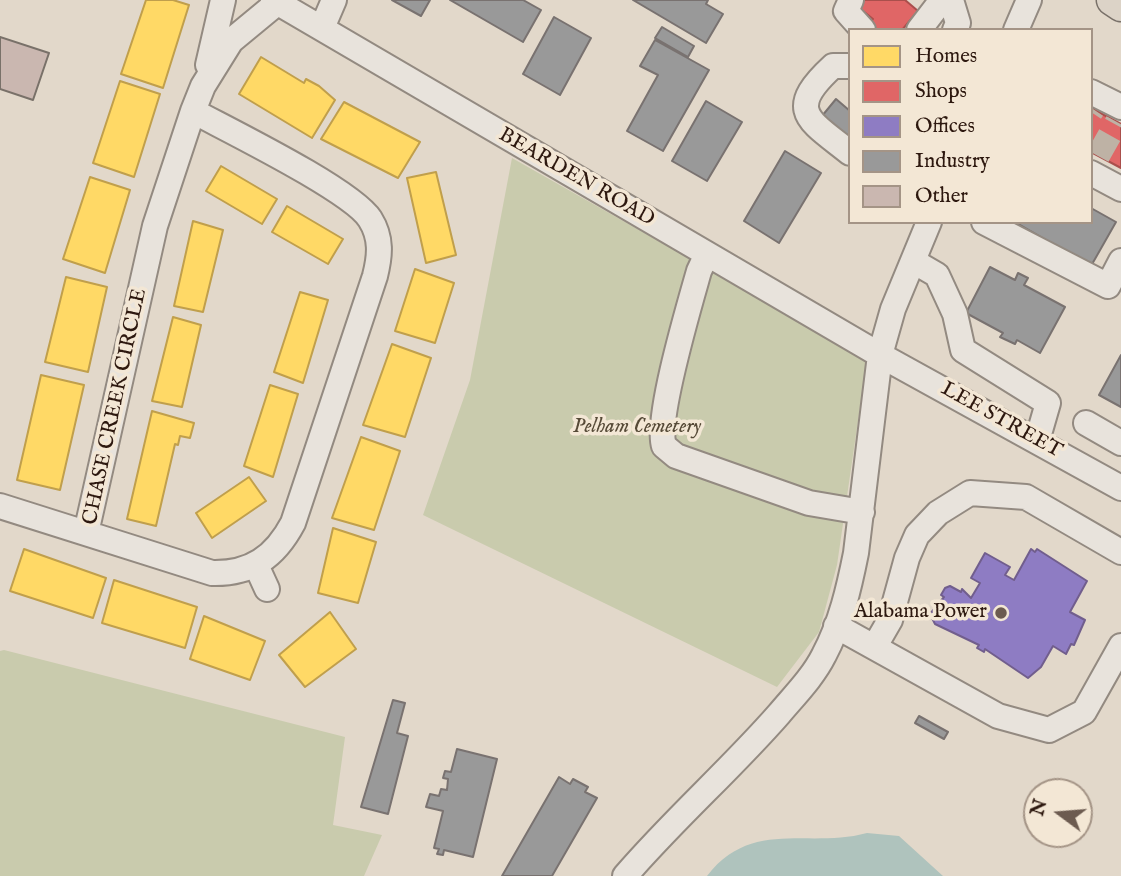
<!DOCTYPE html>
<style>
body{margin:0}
#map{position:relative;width:1121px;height:876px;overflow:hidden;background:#e2d8ca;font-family:"IM FELL English",serif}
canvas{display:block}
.legend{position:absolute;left:848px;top:28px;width:245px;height:196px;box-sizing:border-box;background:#f3e7d5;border:2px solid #a49486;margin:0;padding:9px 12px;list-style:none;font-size:21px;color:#2d180f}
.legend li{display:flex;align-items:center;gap:14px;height:35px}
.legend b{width:35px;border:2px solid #a49486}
.north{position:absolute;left:1023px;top:778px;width:70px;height:70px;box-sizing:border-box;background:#f3e7d5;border:2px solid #a49486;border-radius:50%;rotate:286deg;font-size:19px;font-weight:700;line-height:28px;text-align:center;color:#2d180f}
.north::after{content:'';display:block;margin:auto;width:24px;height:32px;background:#6c5b50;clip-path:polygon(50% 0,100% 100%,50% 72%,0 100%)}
</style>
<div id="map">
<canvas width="1121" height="876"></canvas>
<ul class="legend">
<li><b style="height:19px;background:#ffd966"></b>Homes</li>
<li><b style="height:19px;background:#e06666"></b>Shops</li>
<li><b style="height:19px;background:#8e7cc3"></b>Offices</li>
<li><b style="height:19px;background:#999"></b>Industry</li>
<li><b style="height:19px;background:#cab7b0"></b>Other</li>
</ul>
<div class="north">N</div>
</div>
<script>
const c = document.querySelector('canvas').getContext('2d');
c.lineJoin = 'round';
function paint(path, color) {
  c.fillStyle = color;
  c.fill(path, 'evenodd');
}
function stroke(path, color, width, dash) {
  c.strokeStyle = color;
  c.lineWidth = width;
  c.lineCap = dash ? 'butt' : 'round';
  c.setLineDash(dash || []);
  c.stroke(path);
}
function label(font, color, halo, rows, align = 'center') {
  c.font = font + ' "IM FELL English",serif';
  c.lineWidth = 7;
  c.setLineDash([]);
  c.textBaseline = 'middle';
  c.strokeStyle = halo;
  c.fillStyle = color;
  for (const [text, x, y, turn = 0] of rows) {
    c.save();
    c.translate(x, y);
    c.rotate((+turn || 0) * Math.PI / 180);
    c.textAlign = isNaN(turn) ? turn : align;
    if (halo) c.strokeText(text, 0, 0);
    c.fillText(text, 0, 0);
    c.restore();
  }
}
paint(new Path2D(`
 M512,158L867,359L837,565L819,632L777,687L423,515L470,380Z
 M4,650L345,737L333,825L382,835L364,876H0V651Z`), '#c9cbad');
paint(new Path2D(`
 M867,833L899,836L943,876H707C752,818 809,849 867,833Z`), '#afc3bd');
const homes = new Path2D(`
 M146,0H173L189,5L163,88L121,74Z
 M261,57L304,83L306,79L319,86L335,100L312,138L239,94Z
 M120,81L160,94L134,177L93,163Z
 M344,102L420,142L398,178L321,139Z
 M221,166L277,199L262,224L206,191Z
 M436,172L456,255L426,263L407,178Z
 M90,177L130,190L105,273L63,259Z
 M287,206L343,239L328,264L272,232Z
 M193,221L223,230L203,312L174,306Z
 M415,269L454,283L435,343L395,331Z
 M66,277L107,287L88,372L45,362Z
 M300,292L328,300L303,383L274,372Z
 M173,317L201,325L182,407L152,401Z
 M392,344L431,358L405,437L363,425Z
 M41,375L84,385L60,490L17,480Z
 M270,385L298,394L273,477L244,466Z
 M152,411L194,423L190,438L180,436L178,445L175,444L156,526L127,519Z
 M361,437L400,451L374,530L332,518Z
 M249,477L266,501L212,538L196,513Z
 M333,528L376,542L358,603L318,593Z
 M24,549L106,578L93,618L10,591Z
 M114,580L197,607L185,648L102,623Z
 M330,612L356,649L305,687L279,655Z
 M204,616L265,641L250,680L190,659Z`);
paint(homes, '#ffd966');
stroke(homes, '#c09f4c', 2);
const shops = new Path2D(`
 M863,0H905L918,11L902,30H865L873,19L858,7Z
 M1091,108L1121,124V168L1091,152Z`);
paint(shops, '#e06666');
stroke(shops, '#aa4f4c', 2);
const offices = new Path2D(`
 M1031,549L1035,552L1037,549L1087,581L1070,612L1085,620L1074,645L1071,644L1066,654L1053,646L1041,667L1028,678L985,649L984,652L977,648L979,645L935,624L930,614L944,597L941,595L945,588L950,586L961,592L962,589L971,598L980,583L971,578L985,553L1010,567L1005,575L1014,580Z`);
paint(offices, '#8e7cc3');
stroke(offices, '#715e8d', 2);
const industry = new Path2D(`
 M392,0H430L421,16Z
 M450,0H523L541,10L523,42Z
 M633,0H708L706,4L723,14L706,43Z
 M554,17L591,38L560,95L523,74Z
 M662,27L694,46L688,57L655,38Z
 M655,40L709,70L663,151L627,131L658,75L640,66Z
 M836,99L850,111V140L822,116Z
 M706,101L742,122L707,181L672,161Z
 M785,151L821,173L779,243L744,221Z
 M1091,208L1116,222L1091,266L1015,222H1091Z
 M990,267L1015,280L1018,273L1028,278L1024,285L1065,307L1040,353L1017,340L1015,344L1000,337L1003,333L966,313Z
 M1121,355V407L1099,395Z
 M393,700L405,703L397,733L408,736L388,814L361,807Z
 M919,716L948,732L944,739L915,723Z
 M457,749L497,759L473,857L444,850L443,855L437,854L439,849L434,848L443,811L426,807L430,794L439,796L441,789L447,790L448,779L443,778L445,771L451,772Z
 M559,777L570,784L573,779L588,787L585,792L597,798L552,876H502Z`);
paint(industry, '#999');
stroke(industry, '#797270', 2);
const building = new Path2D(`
 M0,37L49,53L33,100L0,89Z`);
paint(building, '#cab7b0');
stroke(building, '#797169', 2);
stroke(new Path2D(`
 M1091,112L1093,109
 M1098,156L1117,122`), '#beb2a5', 24, [24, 12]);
const minor = new Path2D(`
 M273,0L880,355L1121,488
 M851,0L846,11L863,30
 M951,0L958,23L955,30
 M322,28L334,0
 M919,30L942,0
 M1016,30L1029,0
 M208,65L223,0
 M850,66H833C784,111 809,120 850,153
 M1091,92L1121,107
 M1091,173L1121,189
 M984,222L1108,286L1121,261
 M707,254L699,271C690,303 655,420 664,446L676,456L809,503L862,512
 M913,261L937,275L955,314L963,350L1048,403L1037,441
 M1086,423L1121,443
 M0,506L212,573C251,574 275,557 293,523L375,276C380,256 382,238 370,219C351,190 230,131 193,111
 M86,533L155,226L193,111L203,86L231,41L277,3
 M256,565L267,589
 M836,626L998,716L1049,730L1084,712L1121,646
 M875,646L890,620L907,558L917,535L938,513L970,493L1026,497L1121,552
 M625,876C674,819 730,770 779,714C795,695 813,677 824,655C841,623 849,588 856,553L880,355L893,309L929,222`);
const major = new Path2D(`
 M1112,0L1121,6`);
stroke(minor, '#938a81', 28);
stroke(major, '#797169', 33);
stroke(minor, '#e8e3dc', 24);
stroke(major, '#dcd3c7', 30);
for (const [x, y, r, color] of [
 [1001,613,7,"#6c5b50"]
]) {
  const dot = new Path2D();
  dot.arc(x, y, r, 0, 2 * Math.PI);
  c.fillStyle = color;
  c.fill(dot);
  stroke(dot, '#f3e7d5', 2.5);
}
label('21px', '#2d180f', '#f3e7d5', [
 ["BEARDEN ROAD",576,178,30],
 ["CHASE CREEK CIRCLE",116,407,-78],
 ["LEE STREET",1001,421,29]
]);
label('italic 21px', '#564a37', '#f3e7d5', [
 ["Pelham Cemetery",637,428]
]);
label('21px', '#2d180f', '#f3e7d5', [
 ["Alabama Power",987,613]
], 'right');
</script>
